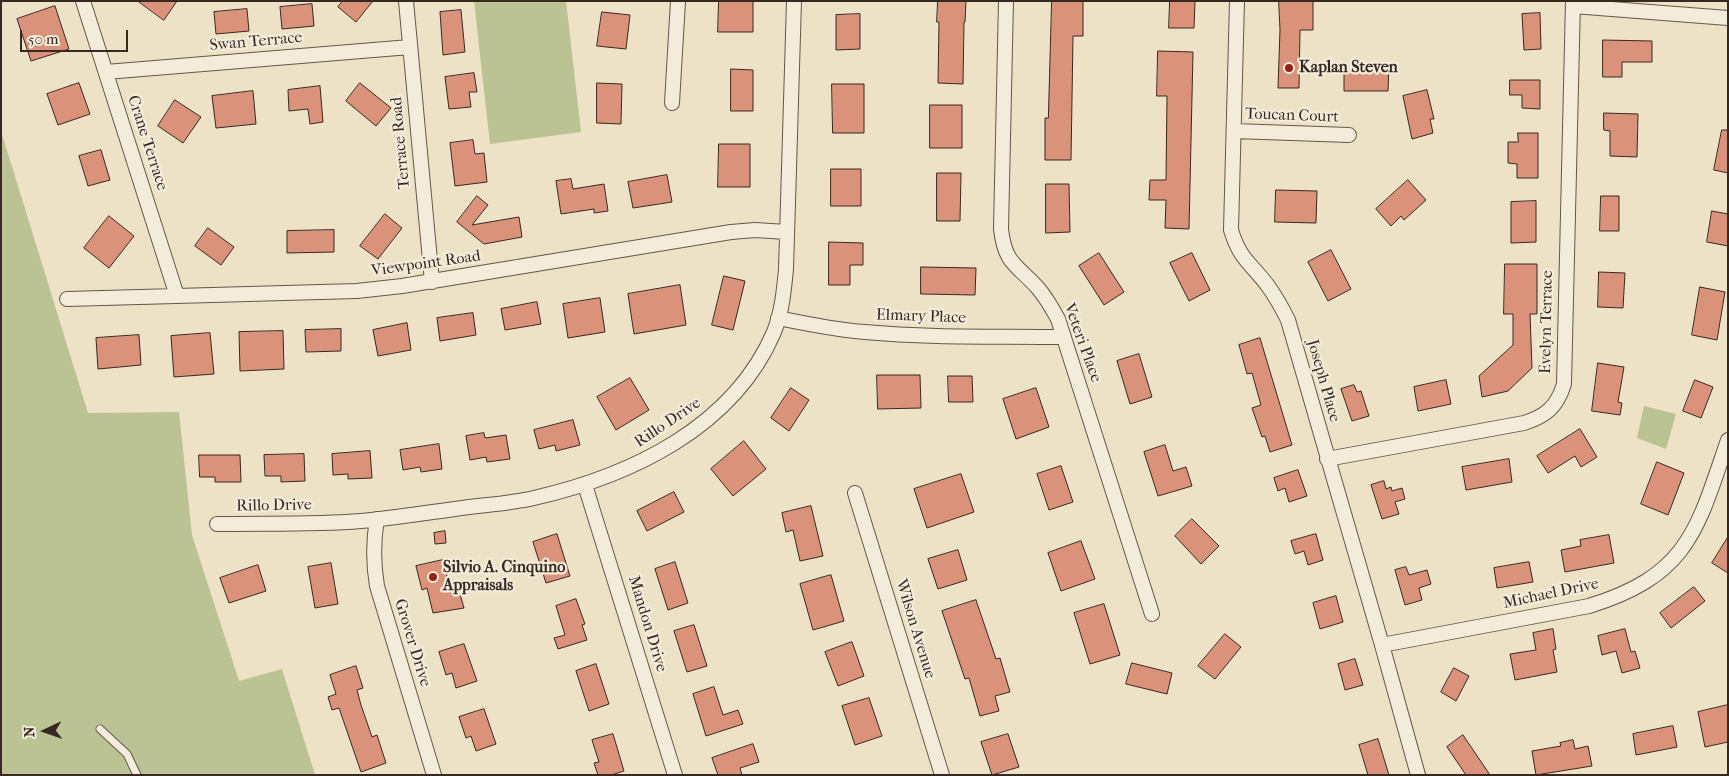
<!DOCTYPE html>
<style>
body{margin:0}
#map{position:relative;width:1729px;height:776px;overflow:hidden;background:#eee2c6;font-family:"IM FELL French Canon",serif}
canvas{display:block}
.frame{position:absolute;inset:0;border:2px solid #372822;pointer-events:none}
.north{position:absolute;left:20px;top:706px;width:50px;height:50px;-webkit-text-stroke:4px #f4ecda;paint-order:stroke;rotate:267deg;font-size:14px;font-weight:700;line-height:20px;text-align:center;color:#372822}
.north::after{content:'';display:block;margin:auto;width:18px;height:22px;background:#372822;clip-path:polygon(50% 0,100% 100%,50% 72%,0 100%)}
.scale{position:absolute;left:20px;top:30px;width:108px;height:22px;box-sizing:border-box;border:2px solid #372822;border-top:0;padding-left:6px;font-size:15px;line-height:18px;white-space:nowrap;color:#372822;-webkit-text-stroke:4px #f4ecda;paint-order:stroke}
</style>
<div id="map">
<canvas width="1729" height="776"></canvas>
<div class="frame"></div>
<div class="north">N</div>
<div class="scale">50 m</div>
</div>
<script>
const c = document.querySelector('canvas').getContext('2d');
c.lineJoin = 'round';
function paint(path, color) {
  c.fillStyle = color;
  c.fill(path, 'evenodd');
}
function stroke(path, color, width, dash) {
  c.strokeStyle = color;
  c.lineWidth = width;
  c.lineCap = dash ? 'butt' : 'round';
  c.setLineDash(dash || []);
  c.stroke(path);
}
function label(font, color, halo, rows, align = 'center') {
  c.font = font + ' "IM FELL French Canon",serif';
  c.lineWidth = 4.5;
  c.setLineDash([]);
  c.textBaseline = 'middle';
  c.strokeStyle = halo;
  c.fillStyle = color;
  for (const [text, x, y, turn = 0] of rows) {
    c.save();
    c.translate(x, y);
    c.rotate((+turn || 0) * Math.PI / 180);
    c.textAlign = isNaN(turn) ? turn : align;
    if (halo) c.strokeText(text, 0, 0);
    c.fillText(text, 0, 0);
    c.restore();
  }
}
paint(new Path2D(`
 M474,1H566L581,132L490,144Z
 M1,131L88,413L179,412L192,535L239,681L282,669L315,775H1Z
 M1644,406L1676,414L1666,449L1637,438Z`), '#bbc293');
const building = new Path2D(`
 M138,1H177L164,20Z
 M343,1H373L356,22L338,7Z
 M719,1H753V32H718Z
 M938,1H966L965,22H964L963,84L938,83L939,22H937Z
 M1052,1H1083V36H1073L1071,160H1045V118H1048Z
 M1170,1H1195L1194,28H1169Z
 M1279,1H1313V30H1300L1299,88H1278L1280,30Z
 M312,4L314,26L282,29L280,7Z
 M55,6L69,49L31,61L17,19Z
 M247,9L249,31L216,34L214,12Z
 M461,10L465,52L443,55L440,12Z
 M602,12L630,15L626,49L597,46Z
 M1540,13L1541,49L1524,50L1522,14Z
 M860,14V49L836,50V15Z
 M1603,40L1652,41V62H1622V77H1603Z
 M1158,51L1193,52L1189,229L1165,228L1166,200H1149L1150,180H1166L1167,96H1157Z
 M1357,65H1389L1388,91H1344V73H1357Z
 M731,69L753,70V111H731Z
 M474,73L477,92H469L471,107L449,109L445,77Z
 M1510,80H1540V109L1522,108V95H1510Z
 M79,83L90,114L58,125L47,94Z
 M360,83L391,108L376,126L346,101Z
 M597,83L622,84L621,124L597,123Z
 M832,84H864V133H833Z
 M320,86L323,122L310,124L308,109L289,111L288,90Z
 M1427,90L1434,119H1430L1433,133L1412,139L1403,96Z
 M253,91L256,124L216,128L212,96Z
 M175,100L201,117L183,143L158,126Z
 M930,105H962V148H930Z
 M1604,113L1638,114L1637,157L1610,156V131L1604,130Z
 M1722,130H1728V173L1714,170Z
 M1518,133H1538V178H1517V164L1508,163V142H1518Z
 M473,140L475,154L484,153L487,182L455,186L450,143Z
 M719,144H750V187H718Z
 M101,150L110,180L88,186L79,156Z
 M831,169H861V206H831Z
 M937,173H961L960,221H937Z
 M667,175L672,202L633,208L628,182Z
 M571,179L573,189L604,184L608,211L594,213V209L561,214L556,181Z
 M1408,180L1426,200L1404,220L1401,216L1391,226L1376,209Z
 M1046,184H1069L1070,232L1046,233Z
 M1276,190L1317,191L1316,223L1275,222Z
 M477,196L488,205L472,225L519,217L522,237L484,244L457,222Z
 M1601,196H1619V231H1600Z
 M1536,201V242L1511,243V202Z
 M1712,211L1728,214V246L1707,242Z
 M385,214L402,228L378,259L360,246Z
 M109,216L134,236L109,268L84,248Z
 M208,228L234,247L221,265L195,246Z
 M334,230V252L287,253V231Z
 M829,242L863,243V265H850V285H829Z
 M1331,250L1351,289L1328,301L1308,262Z
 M1099,253L1124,292L1104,305L1079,266Z
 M1192,253L1210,290L1189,301L1170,263Z
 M1505,264H1537V314H1530L1532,368L1508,391L1482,397L1479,376L1513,345V314H1504Z
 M921,267L976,268L975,295L921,294Z
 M1599,272L1625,273L1623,308L1598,307Z
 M724,276L745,281L733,330L712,325Z
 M680,285L686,325L634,334L628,294Z
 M1700,287L1725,292L1717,340L1692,335Z
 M600,298L605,332L568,338L563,304Z
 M537,302L541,324L505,330L501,309Z
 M473,313L476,335L440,341L437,318Z
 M407,323L411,350L378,356L373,330Z
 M341,329V351L306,352L305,330Z
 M283,331L284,369L240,371L239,332Z
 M210,333L214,374L174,377L171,336Z
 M139,335L141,365L98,369L96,338Z
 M1260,338L1292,445L1270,452L1265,436L1262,437L1252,408L1261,405L1252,373L1247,374L1239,345Z
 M1139,354L1152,397L1130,404L1117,361Z
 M1598,363L1624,367L1618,402L1622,403L1620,415L1592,411Z
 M877,375H920L921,408L878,409Z
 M948,376H972L973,402H949Z
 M630,378L649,410L616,430L597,397Z
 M1446,380L1451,404L1418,411L1414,387Z
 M1695,380L1713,387L1701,418L1683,411Z
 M1354,385L1357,392L1361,391L1369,416L1352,421L1341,389Z
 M791,388L809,400L789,431L771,418Z
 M1036,388L1049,427L1016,439L1003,399Z
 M573,420L580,445L556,451L555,445L539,449L534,430Z
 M1580,429L1597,457L1581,467L1575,456L1548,473L1537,456Z
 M484,433L485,438L506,435L510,459L487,462L486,457L470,460L466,436Z
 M744,441L766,469L733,496L711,469Z
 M439,444L442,469L421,472L420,467L403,470L400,450Z
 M1165,445L1173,471L1186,467L1192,486L1158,496L1144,452Z
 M370,451L372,478L348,479V474L333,475L332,454Z
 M304,454L305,481L281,482V476H265L264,455Z
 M199,455H240L241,482H215V477H200Z
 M1509,459L1512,482L1466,490L1462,467Z
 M1657,462L1684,473L1668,515L1641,504Z
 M1061,466L1073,502L1049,510L1037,474Z
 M1298,470L1307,496L1289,502L1285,488L1278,491L1274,478Z
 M961,474L974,512L927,528L914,489Z
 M1384,481L1386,489L1391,487L1392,491L1402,488L1405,499L1395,502L1399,514L1382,519L1371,485Z
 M674,492L684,512L647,531L637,511Z
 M811,506L823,556L800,561L793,530L786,532L782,513Z
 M1192,519L1219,546L1201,564L1175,536Z
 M445,531L446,543L435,544L434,533Z
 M557,534L570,576L546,583L533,542Z
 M1316,534L1323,560L1308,565L1304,551L1295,554L1291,541Z
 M1609,535L1614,563L1565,572L1561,550L1581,546L1580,540Z
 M1728,537V573L1712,563Z
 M1081,541L1095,579L1061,591L1048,553Z
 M958,550L967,580L938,589L928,559Z
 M443,560L452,596L460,594L464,608L433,613L427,588L422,590L416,566Z
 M675,562L688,603L668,610L655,569Z
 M1529,562L1533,582L1497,588L1494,568Z
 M331,563L338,604L315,608L308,567Z
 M258,565L266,591L229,603L220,578Z
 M1406,567L1409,575L1427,570L1431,584L1419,588L1422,600L1405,605L1395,570Z
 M831,575L844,621L813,630L800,584Z
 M1694,587L1705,601L1671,628L1660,613Z
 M1336,596L1343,622L1320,629L1313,603Z
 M576,599L585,624L582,625L587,640L558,649L554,638L565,635L556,606Z
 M976,600L996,659L1000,658L1010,692L995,696L999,711L980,716L969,678L965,679L942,611Z
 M1104,604L1120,655L1090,664L1074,613Z
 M694,625L707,666L687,672L674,631Z
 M1553,629L1556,649L1553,650L1557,672L1515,680L1510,654L1536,650L1533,633Z
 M1625,629L1631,652L1635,651L1640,668L1622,673L1616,651L1602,655L1598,636Z
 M1225,634L1241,647L1215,679L1198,666Z
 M852,642L864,676L838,686L825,652Z
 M464,644L477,681L456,688L452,673L446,675L439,652Z
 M1355,659L1363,685L1345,690L1338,664Z
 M1132,663L1172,673L1167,694L1126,684Z
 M596,664L609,704L589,711L576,671Z
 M356,666L363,688L357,690L361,705L372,737L377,735L386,763L361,772L339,708L332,710L328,697L336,694L330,675Z
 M1454,668L1469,676L1456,701L1441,692Z
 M714,687L723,715L738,710L743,724L706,736L693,694Z
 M869,698L882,736L855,745L842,706Z
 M1728,705V742L1705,747L1698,712Z
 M484,709L496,744L476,751L471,736L466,738L459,717Z
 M1673,726L1677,747L1636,755L1633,734Z
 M613,734L624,771L611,775H598L594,763L599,762L592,740Z
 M1008,734L1019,767L992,775L981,742Z
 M1463,735L1490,775H1466L1447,747Z
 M1378,739L1389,775H1368L1359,745Z
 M1573,740L1575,749L1588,746L1592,766L1536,775L1532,751L1561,746L1560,743Z
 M753,744L759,762L740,768L742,775H718L712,758Z`);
paint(building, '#db927b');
stroke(building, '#372822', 1);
const lane = new Path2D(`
 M100,729L127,754L137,775`);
const street = new Path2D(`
 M83,1L177,296
 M406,1L432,282
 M1006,1L1001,229C1005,264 1016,264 1037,287C1046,297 1052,308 1058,319L1152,614
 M1237,1L1231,230C1240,260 1251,263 1268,286C1276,297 1282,308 1288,320L1382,645L1418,775
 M1573,6L1728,18
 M106,72L410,47
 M672,103L678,1
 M1234,131L1349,135
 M67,299L357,291L402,286L731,232L755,230L787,232
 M778,318C807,324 836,330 865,332C931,338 998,336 1064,337
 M1327,459L1524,423C1546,416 1557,407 1564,384L1573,1
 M585,485L675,775
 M855,493L942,775
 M377,519C373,542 373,562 377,586L434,775
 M217,524C265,523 313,525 361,521C392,518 424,513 455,509C481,505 508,504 534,498C630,476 733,428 774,332C782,312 784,290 786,269L794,1
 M1382,645L1589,606C1689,575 1697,530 1728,440`);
stroke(lane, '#65564b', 9);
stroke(street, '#65564b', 16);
stroke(lane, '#f4ecda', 7);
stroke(street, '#f4ecda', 14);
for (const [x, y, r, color] of [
 [1289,68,5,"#8f2418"],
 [433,577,5,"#8f2418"]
]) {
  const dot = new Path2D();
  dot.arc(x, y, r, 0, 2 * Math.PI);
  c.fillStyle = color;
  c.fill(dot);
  stroke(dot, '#f4ecda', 2);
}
label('16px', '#372822', '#f4ecda', [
 ["Swan Terrace",256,42,-5],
 ["Toucan Court",1292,116,2],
 ["Crane Terrace",147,143,72],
 ["Terrace Road",401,143,-95],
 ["Viewpoint Road",426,264,-8],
 ["Elmary Place",921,317,2],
 ["Evelyn Terrace",1547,322,-89],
 ["Veteri Place",1082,343,70],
 ["Joseph Place",1323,381,74],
 ["Rillo Drive",668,423,-34],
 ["Rillo Drive",274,506,-1],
 ["Michael Drive",1551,594,-12],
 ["Mandon Drive",647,624,73],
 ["Wilson Avenue",915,629,73],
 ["Grover Drive",412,643,73]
]);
label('bold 16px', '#372822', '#f4ecda', [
 ["Kaplan Steven",1299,68],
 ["Silvio A. Cinquino",443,568],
 ["Appraisals",443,586]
], 'left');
</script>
